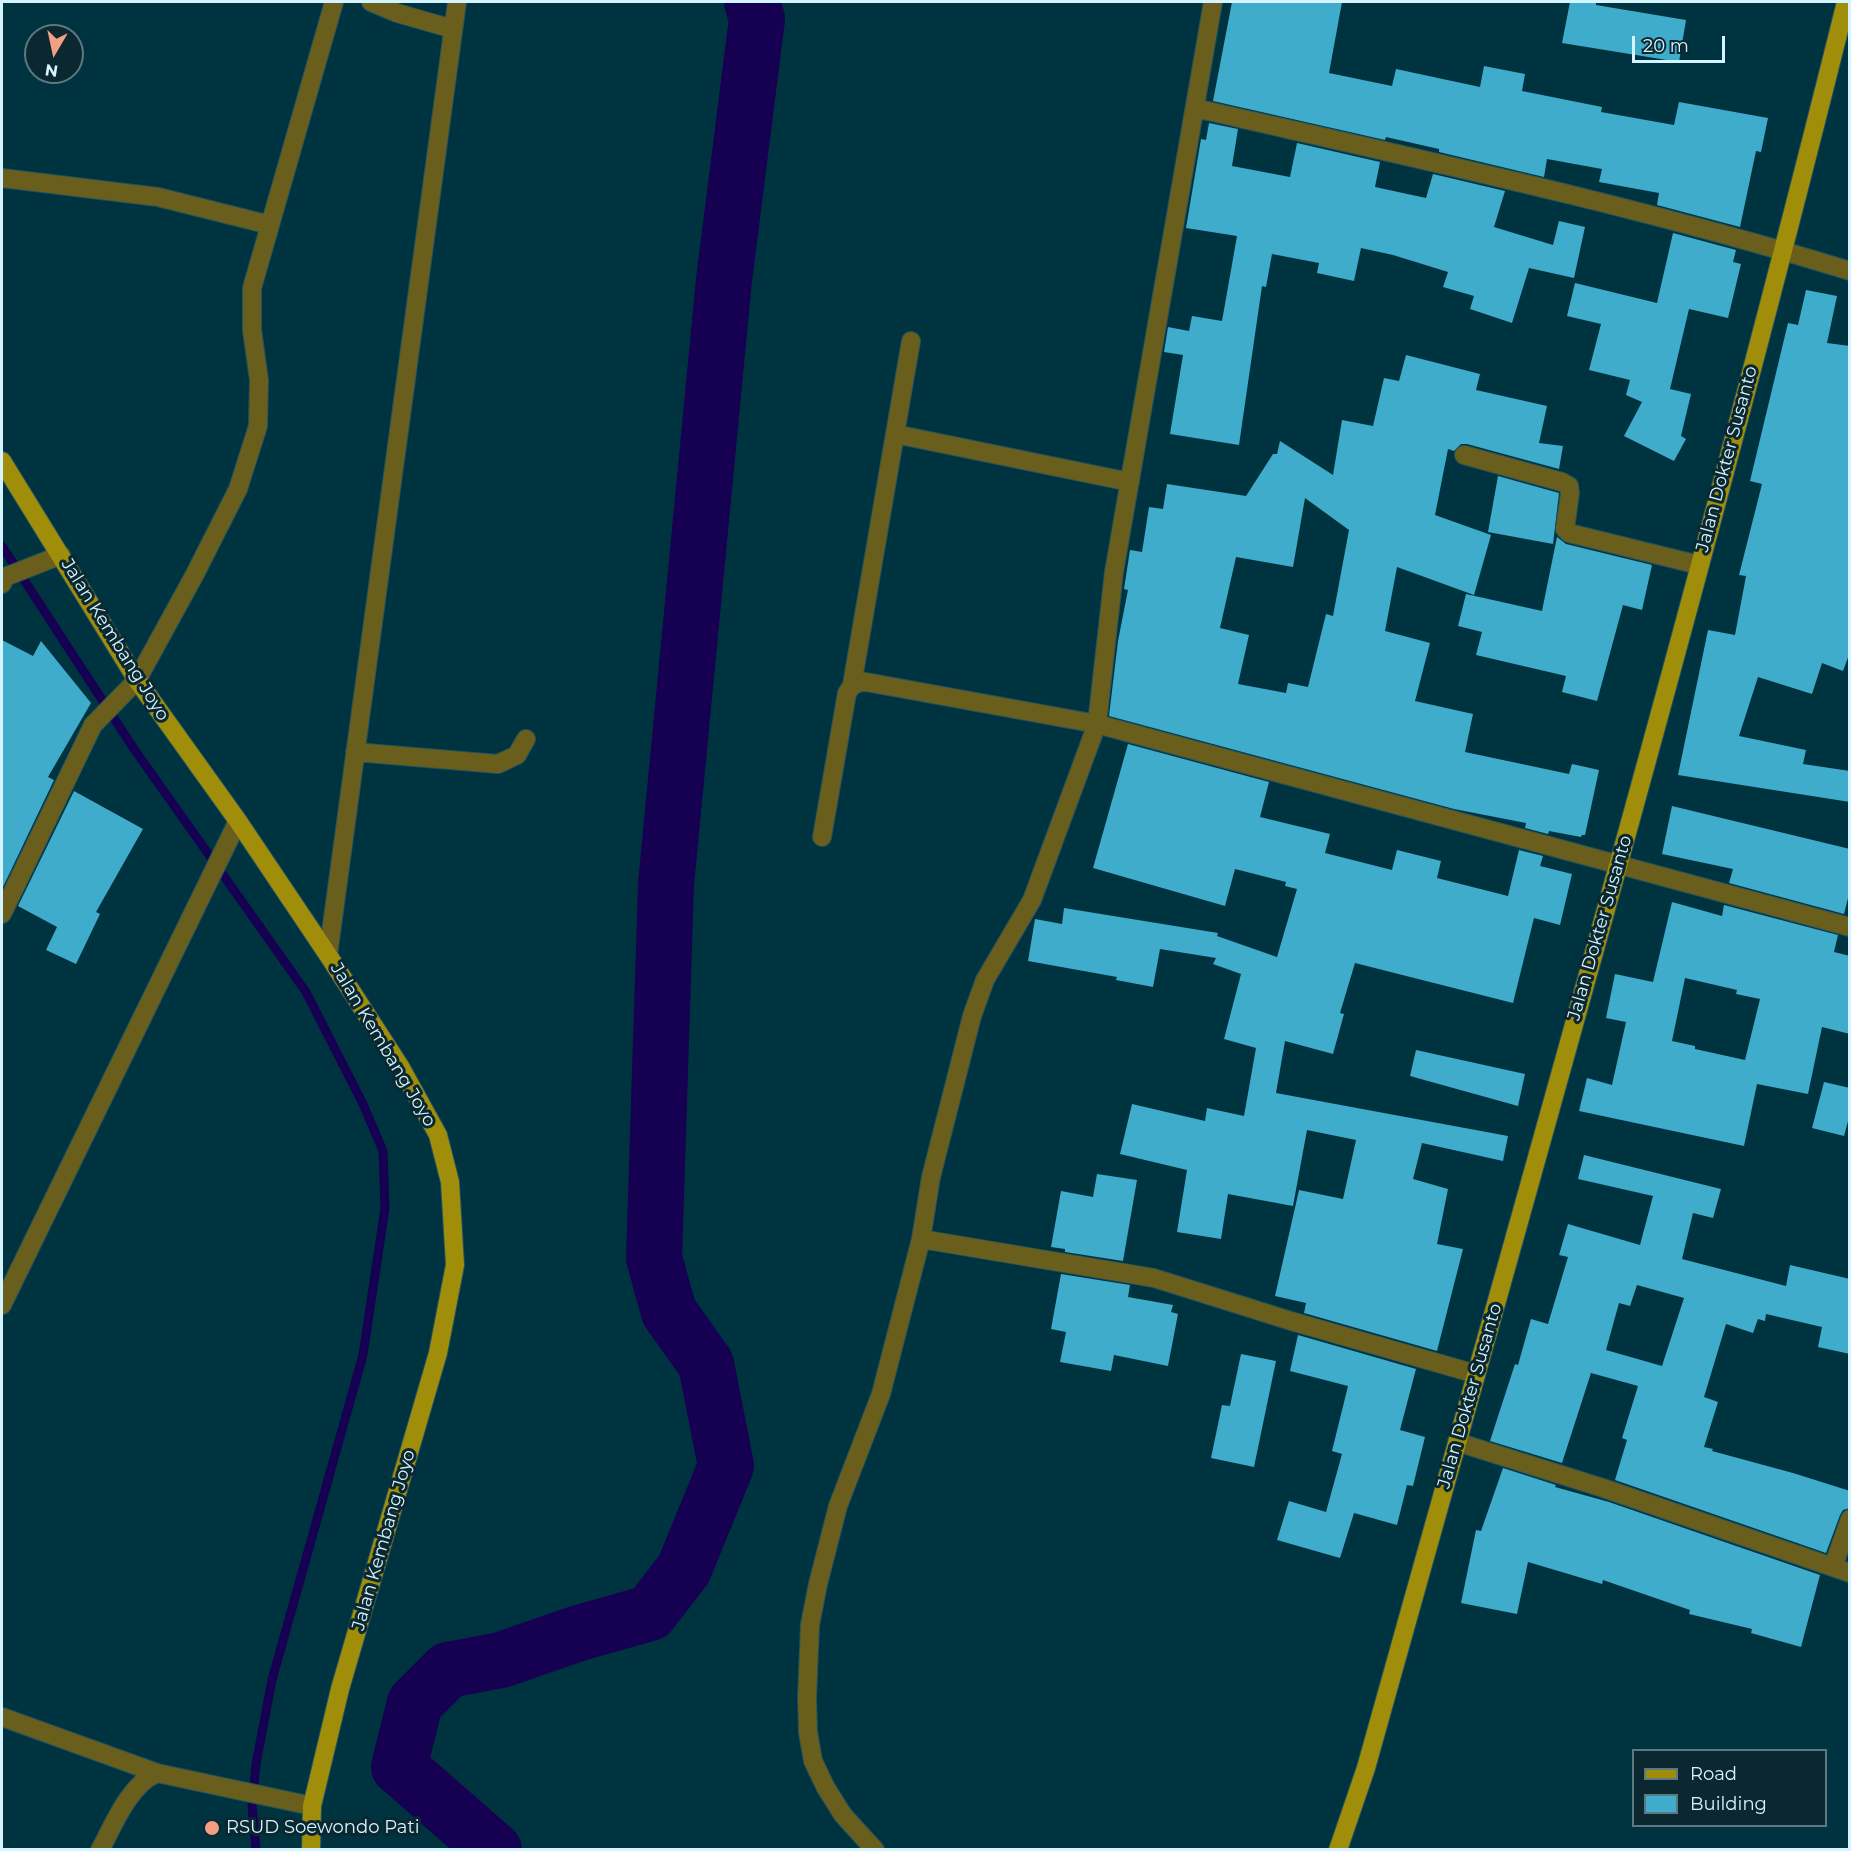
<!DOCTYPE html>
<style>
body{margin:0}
#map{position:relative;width:1851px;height:1851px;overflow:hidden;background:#003340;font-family:Montserrat,sans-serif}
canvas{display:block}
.frame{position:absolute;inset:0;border:3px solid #d4f4ff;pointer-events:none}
.legend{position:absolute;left:1632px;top:1749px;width:195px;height:78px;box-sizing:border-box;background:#0b272f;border:2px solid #5b7982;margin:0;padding:8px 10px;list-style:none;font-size:18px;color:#d4f4ff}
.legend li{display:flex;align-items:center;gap:12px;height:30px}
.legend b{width:30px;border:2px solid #5b7982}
.north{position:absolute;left:24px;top:24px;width:60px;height:60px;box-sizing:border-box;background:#0b272f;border:2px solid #5b7982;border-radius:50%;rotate:189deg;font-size:16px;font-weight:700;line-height:24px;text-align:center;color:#d4f4ff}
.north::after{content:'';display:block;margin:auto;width:21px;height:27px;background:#f39f82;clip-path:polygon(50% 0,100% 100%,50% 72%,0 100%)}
.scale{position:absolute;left:1632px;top:36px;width:93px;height:27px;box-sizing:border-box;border:3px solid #d4f4ff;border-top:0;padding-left:8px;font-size:18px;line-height:21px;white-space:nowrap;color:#d4f4ff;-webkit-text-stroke:4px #0b272f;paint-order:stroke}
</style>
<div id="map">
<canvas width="1851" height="1851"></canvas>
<div class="frame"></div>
<ul class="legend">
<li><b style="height:8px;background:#a08e0b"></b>Road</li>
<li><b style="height:16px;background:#3eacca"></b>Building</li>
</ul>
<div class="north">N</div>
<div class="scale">20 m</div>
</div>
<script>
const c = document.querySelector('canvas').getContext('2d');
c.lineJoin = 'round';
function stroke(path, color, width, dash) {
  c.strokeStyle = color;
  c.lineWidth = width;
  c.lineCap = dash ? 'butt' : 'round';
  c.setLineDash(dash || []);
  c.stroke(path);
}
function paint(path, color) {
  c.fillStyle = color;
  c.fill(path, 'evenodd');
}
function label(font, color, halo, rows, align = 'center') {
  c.font = font + ' Montserrat,sans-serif';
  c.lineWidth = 6;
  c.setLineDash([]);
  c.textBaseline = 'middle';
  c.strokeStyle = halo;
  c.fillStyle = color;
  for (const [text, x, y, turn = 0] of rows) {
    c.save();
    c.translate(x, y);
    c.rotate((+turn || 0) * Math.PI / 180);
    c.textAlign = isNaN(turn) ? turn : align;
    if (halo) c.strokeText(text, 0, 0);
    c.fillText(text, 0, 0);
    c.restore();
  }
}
stroke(new Path2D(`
 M2,546L134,749L306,992L363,1104L383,1151L385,1208L363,1355L272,1680L256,1764L252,1806L256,1850`), '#150052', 9);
stroke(new Path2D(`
 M494,1850L399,1767L415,1703L448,1670L501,1660L579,1633L650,1613L684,1569L726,1466L706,1364L669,1312L654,1258L666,884L724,280L757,19L752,2`), '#150052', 56);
paint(new Path2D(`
 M1232,2H1342L1329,73L1392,86L1396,69L1480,87L1484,66L1525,74L1522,91L1602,107L1601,112L1674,125L1679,102L1768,118L1761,152L1756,151L1740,227L1657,205L1659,193L1599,182L1602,169L1547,159L1544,177L1439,152V149L1386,137L1385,140L1213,101Z
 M1570,2H1596V5L1686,20L1679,62L1562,43Z
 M1209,123L1238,129L1232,166L1290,177L1297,143L1380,162L1375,187L1426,198L1433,174L1505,191L1494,227L1553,245L1559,221L1585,227L1574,278L1529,268L1512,323L1470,309L1474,296L1443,287L1448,272L1393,255L1361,248L1354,281L1317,273L1319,263L1272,254L1266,287L1262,286L1239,445L1170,434L1183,355L1164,352L1168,327L1189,331L1192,316L1222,321L1237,236L1186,228L1201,139L1206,140Z
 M1673,233L1736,250L1733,262L1741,264L1728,318L1689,309L1670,389L1691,394L1681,436L1686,439L1674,461L1624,436L1642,402L1626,395L1630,380L1589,370L1601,324L1567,316L1575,283L1657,303Z
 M1806,290L1837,296L1827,343L1850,346V652L1843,671L1822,663L1812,694L1758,677L1739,736L1806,750L1803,764L1850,771V802L1678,775L1708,630L1735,635L1746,576L1739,575L1762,484L1750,481L1788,323L1798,325Z
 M1406,355L1480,374L1476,390L1547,406L1539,443L1563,446L1559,469L1467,444H1461L1454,451L1448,449L1435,515L1491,535L1474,595L1397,567L1385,631L1430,643L1415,701L1473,714L1465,752L1569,774L1572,764L1599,770L1585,835H1582L1581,837L1549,831L1548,834L1525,828L1526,823L1454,809L1109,716L1118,641L1128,590L1124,589L1130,550L1142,552L1149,507L1163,509L1167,484L1246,496L1273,454H1277L1280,441L1333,475L1342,420L1373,426L1384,378L1399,381ZM1305,498L1349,530L1333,616L1326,614L1308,687L1288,683L1286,693L1238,684L1249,635L1220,628L1236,557L1293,567Z
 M1498,476L1559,493L1553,544L1488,532Z
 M1557,537L1566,544L1652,565L1642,610L1623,605L1597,701L1562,692L1566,676L1476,655L1482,632L1458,626L1466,594L1542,611Z
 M2,640L33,656L41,641L91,703L48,777L54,780L2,889Z
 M1128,744L1269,782L1260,817L1330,834L1325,853L1392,870L1397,850L1441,861L1437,878L1508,896L1519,850L1543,856L1540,866L1572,874L1560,925L1534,918L1513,1003L1355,963L1340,1013L1344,1014L1333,1054L1285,1041L1276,1093L1508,1136L1503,1161L1422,1143L1413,1179L1448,1189L1437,1244L1463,1249L1437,1351L1304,1313L1306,1303L1275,1296L1299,1190L1343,1199L1356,1140L1307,1130L1293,1206L1228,1194L1221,1239L1177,1232L1187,1170L1120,1154L1132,1104L1205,1121L1207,1108L1244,1116L1256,1048L1224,1039L1241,974L1213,964L1216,958L1160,949L1153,987L1116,980L1117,977L1028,961L1035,919L1062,924L1064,908L1218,933L1217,936L1277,957L1297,889L1285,886L1286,882L1235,869L1225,906L1093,868Z
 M74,791L143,829L96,912L100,914L76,964L46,950L57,927L18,906Z
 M1672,806L1850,849V890L1844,914L1729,883L1733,869L1662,854Z
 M1672,902L1722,916L1724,905L1838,935L1834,952L1850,956V1034L1822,1027L1808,1094L1757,1084L1744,1146L1579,1111L1587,1078L1612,1085L1626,1022L1606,1018L1615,974L1653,982ZM1685,978L1737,990L1736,994L1760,999L1745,1060L1695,1049V1046L1672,1041Z
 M1416,1050L1525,1074L1518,1106L1410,1076Z
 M1824,1082L1850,1088V1114L1844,1136L1812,1128Z
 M1584,1155L1721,1189L1713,1218L1693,1213L1682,1259L1786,1286L1790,1265L1850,1279V1354L1818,1347L1822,1327L1766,1314L1765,1321L1758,1319L1753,1333L1726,1324L1704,1397L1718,1402L1704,1447L1713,1449L1712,1451L1793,1473L1850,1491V1508L1843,1510L1840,1515L1826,1553L1615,1480L1627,1440L1622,1438L1638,1386L1591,1373L1562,1463L1490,1441L1515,1364L1518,1365L1531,1319L1548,1324L1568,1257L1559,1255L1568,1224L1640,1245L1653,1196L1578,1179ZM1637,1285L1684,1298L1662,1366L1606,1350L1619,1303L1630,1306Z
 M1097,1174L1137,1180L1123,1261L1065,1252V1249L1051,1247L1061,1191L1093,1197Z
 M1061,1274L1130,1285L1128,1297L1173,1305L1171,1312L1178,1314L1168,1366L1114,1355L1111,1371L1060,1362L1066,1332L1051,1329Z
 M1298,1335L1416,1369L1400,1430L1425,1437L1413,1486L1407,1485L1397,1525L1354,1513L1340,1558L1277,1540L1289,1501L1326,1512L1342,1454L1332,1451L1348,1386L1290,1371Z
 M1241,1354L1276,1361L1254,1467L1211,1458L1222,1405L1230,1406Z
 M1503,1468L1556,1485L1555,1487L1609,1502L1820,1575L1801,1647L1751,1633L1752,1629L1689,1614L1690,1610L1603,1580L1602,1584L1528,1562L1517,1614L1461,1603L1476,1530L1481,1531Z`), '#3eacca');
const minor = new Path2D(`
 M371,2L397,13L453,29
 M1195,108C1414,158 1635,205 1850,271
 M2,178L158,197L270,225
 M895,434L911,341
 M1464,455L1562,482L1569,486L1570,493L1565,529L1569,533L1699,565
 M2,584L5,577L61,555
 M852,685L895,434L1130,482
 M355,752L498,764L517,755L526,739
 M822,837L847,693C852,685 856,682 866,682L1097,724L1850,927
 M2,914L93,725L137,680L195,574L238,489L258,426L259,380L252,330V288L334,2
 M328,955L457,2
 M921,1239L1154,1278L1291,1321L1476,1374
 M2,1305L238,821
 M1457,1442L1603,1488L1850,1573
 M1833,1567L1850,1519
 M2,1717L157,1773L312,1806
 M100,1850C114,1824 129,1785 157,1773
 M875,1850L843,1815L826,1788L813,1761L808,1732L807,1698L810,1625L818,1584L838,1506L881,1394L921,1239L931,1177L972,1016L985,980L1032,900L1097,724L1114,572L1213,2`);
const major = new Path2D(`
 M2,461L137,680L238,821L328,955L401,1068L438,1135L450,1182L455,1265L438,1353L340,1689L312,1806L311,1850
 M1338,1850L1366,1768C1530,1180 1699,594 1846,2`);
stroke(minor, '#22525f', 20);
stroke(major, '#22525f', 20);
stroke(minor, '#695e1b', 18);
stroke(major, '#a08e0b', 18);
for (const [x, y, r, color] of [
 [212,1828,8,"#f39f82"]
]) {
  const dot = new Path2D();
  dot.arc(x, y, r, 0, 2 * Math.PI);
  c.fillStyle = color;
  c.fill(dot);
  stroke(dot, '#0b272f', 2);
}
label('18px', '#d4f4ff', '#0b272f', [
 ["Jalan Dokter Susanto",1727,459,-75],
 ["Jalan Kembang Joyo",115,640,58],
 ["Jalan Dokter Susanto",1600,928,-74],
 ["Jalan Kembang Joyo",383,1045,59],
 ["Jalan Dokter Susanto",1470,1396,-74],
 ["Jalan Kembang Joyo",384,1540,-74]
]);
label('18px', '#d4f4ff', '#0b272f', [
 ["RSUD Soewondo Pati",226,1828]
], 'left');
</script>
